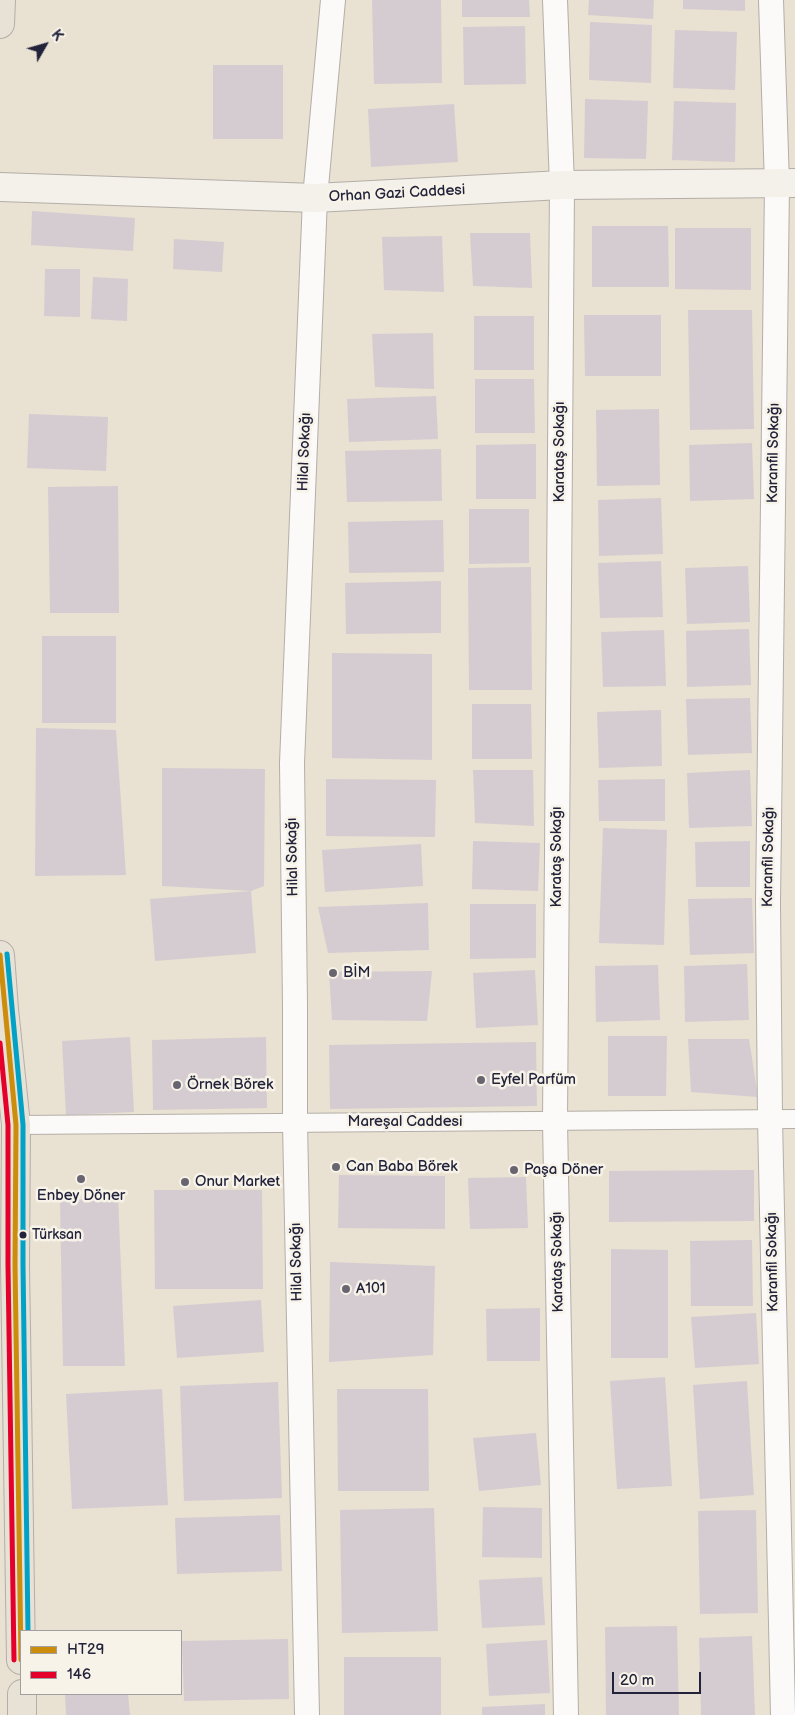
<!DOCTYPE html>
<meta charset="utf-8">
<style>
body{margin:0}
#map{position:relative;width:795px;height:1715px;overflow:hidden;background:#e9e1d2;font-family:"Balsamiq Sans",sans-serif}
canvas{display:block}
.legend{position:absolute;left:20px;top:1630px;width:162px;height:65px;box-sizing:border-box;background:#f7f3e8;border:1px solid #a29fa3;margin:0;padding:6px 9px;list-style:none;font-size:15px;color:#22223b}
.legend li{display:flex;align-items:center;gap:10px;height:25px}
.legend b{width:25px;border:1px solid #a29fa3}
.north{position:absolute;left:20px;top:20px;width:50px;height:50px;-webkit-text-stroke:4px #f7f3e8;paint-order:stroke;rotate:52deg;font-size:14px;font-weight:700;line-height:20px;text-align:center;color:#22223b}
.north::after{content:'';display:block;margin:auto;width:18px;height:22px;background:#22223b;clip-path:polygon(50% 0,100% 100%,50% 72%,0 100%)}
.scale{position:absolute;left:612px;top:1672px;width:89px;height:22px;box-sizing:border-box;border:2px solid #22223b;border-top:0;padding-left:6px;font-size:15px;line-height:18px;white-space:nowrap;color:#22223b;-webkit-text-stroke:4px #f7f3e8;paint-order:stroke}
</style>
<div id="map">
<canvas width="795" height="1715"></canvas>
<ul class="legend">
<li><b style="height:6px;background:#cc8c0c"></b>HT29</li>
<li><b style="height:6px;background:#e4002b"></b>146</li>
</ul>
<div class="north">K</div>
<div class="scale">20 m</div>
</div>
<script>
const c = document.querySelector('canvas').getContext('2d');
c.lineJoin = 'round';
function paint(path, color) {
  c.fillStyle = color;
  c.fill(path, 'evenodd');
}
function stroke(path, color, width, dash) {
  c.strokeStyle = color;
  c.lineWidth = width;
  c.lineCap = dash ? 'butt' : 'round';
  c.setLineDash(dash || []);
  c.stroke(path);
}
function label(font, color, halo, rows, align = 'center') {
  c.font = font + ' "Balsamiq Sans",sans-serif';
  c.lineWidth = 5;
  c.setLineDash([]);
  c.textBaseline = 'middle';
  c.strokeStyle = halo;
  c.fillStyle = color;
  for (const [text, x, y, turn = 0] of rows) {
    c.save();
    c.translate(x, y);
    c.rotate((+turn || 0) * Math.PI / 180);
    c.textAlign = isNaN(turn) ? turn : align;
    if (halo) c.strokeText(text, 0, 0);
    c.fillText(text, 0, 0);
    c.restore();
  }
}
paint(new Path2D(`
 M372,0H441L442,83L374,84Z
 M462,0H529L530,17H462Z
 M589,0H654L653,19L588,15Z
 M683,0H745V11L683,9Z
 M590,22L652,25L651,83L589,80Z
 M525,26L526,84L464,85L463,27Z
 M675,30L737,32L735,90L673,88Z
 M213,65H283V139H213Z
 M585,99L648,101L646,159L584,158Z
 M674,101L736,103L735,162L672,160Z
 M454,104L458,162L371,167L368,109Z
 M32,211L135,218L133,251L31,245Z
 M592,226H668L669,287H592Z
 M675,228H751V290L675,289Z
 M470,233H530L532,288L473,286Z
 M442,236L444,292L384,290L382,237Z
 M174,239L224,242L222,272L173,269Z
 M45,269H80V317L44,316Z
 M93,277L128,279L127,321L91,319Z
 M688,310H752L754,429L690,430Z
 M584,315H661V376H585Z
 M474,316H534V370H474Z
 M433,333L434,389L375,387L372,334Z
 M475,379H534L535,433H475Z
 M436,396L438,439L349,442L347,399Z
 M659,409L660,485L597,486L596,410Z
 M29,414L108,417L106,471L27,468Z
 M752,443L754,499L690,501L689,445Z
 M536,444V499H476V445Z
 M441,449L442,501L347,502L345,451Z
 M118,486L119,613H50L48,487Z
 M661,498L663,554L599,556L598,500Z
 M469,509H529V563L469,564Z
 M443,520L444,572L349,573L348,522Z
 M661,561L663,617L600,618L598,563Z
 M748,566L750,622L687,624L685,568Z
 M531,567L532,690H469L468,568Z
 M441,581V633L346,634L345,583Z
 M749,629L751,685L687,687L686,631Z
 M664,630L666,686L603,687L601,632Z
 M42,636H116V723H42Z
 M332,653L432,654V760L332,758Z
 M750,698L752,753L688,755L686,699Z
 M472,704H531L532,759H472Z
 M661,710L662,766L599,768L597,712Z
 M36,728L116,730L126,875L35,876Z
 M162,768L265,769L264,886L251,891L162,886Z
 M473,770H533L534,826L475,823Z
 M750,770L752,826L689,828L687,773Z
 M326,779L436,780L435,837L326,836Z
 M665,779V821H599L598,780Z
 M603,828L667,830L664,945L599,943Z
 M473,841L540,843L538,891L472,889Z
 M750,841V887H696L695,842Z
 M421,844L423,886L325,892L322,850Z
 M251,891L256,953L155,961L150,899Z
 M752,898L754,953L690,955L688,899Z
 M428,903L429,950L328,953L318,907Z
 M470,904H536V958L470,959Z
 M747,964L749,1020L685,1022L684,966Z
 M658,965L660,1020L596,1022L595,966Z
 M535,970L538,1025L476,1028L473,973Z
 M432,971L427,1021L332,1020L329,972Z
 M608,1036H667L666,1096H608Z
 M130,1037L134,1112L66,1115L62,1041Z
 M266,1037L267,1108L153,1110L152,1040Z
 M688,1039H749L758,1097L691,1092Z
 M536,1042L537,1106L330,1109L329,1045Z
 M754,1170V1221L609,1222V1171Z
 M339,1175L445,1176V1229L338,1228Z
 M526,1177L528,1228L470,1229L468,1178Z
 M154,1190H262L263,1289H155Z
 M118,1196L125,1366H63L60,1201Z
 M752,1240L753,1306H691L690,1241Z
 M611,1249L668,1250V1358H611Z
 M330,1262L435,1266L433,1355L329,1362Z
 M261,1300L264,1352L177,1358L173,1306Z
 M540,1308V1361H487L486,1309Z
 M756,1313L759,1364L695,1368L691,1317Z
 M665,1377L672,1486L617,1489L610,1381Z
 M747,1381L754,1495L700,1499L693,1385Z
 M278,1382L282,1498L184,1501L180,1386Z
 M162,1389L168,1505L72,1509L66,1394Z
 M337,1389H428L429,1491H338Z
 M536,1433L541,1485L479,1491L473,1438Z
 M483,1507L542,1508V1558L482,1557Z
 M434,1508L438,1631L342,1633L340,1510Z
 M756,1510L758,1613L700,1614L698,1511Z
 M280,1515L282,1571L177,1574L175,1518Z
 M542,1577L545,1625L482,1628L479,1580Z
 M677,1626L679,1715H606L605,1627Z
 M752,1636L755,1715H701L699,1638Z
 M288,1639L289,1699L184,1701L182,1641Z
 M547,1640L550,1693L489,1696L486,1644Z
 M344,1657H441V1715H344Z
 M65,1694H128L130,1715H66Z
 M545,1704V1715H482V1707Z`), '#d5ccd1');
const pedestrian = new Path2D(`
 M16,1125L795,1119`);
const minor = new Path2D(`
 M555,0L562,185L555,1121L566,1715
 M771,0L777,184L768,903L770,1119L783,1715
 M307,1715L295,1123V1006L292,763L315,198L333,0`);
const secondary = new Path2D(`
 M0,187L315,198L562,185L795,183`);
const primary = new Path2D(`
 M0,24L1,0
 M0,955L4,1009L16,1125L15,1265L21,1660
 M22,1694V1715`);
stroke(pedestrian, '#b3aea8', 20);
stroke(minor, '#b3aea8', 26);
stroke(secondary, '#b3aea8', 30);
stroke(primary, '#b3aea8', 30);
stroke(pedestrian, '#fcfaf8', 18);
stroke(minor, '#fcfaf8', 24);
stroke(secondary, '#f4f0ea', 28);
stroke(primary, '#e8e1d5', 28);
stroke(new Path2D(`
 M0,955L16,1125L15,1265L21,1660`), '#cc8c0c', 5);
stroke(new Path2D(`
 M0,1043L8,1125V1265L14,1660`), '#e4002b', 5);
stroke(new Path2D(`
 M7,954L23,1125V1265L28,1631`), '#02a2c7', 5);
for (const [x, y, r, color] of [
 [333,973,5,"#686570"],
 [481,1080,5,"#686570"],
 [177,1085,5,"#686570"],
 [336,1167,5,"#686570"],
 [514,1170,5,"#686570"],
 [81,1179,5,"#686570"],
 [185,1182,5,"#686570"],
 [23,1235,4.5,"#22223b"],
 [346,1289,5,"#686570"]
]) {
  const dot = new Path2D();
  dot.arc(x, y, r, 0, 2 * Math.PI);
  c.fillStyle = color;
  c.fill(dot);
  stroke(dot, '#f7f3e8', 2);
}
label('14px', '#22223b', '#f7f3e8', [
 ["Türksan",32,1235]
], 'left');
label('15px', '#22223b', '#f7f3e8', [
 ["Orhan Gazi Caddesi",397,194,-3],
 ["Hilal Sokağı",305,452,-88],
 ["Karataş Sokağı",560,452,-90],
 ["Karanfil Sokağı",774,453,-89],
 ["Hilal Sokağı",293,857,-91],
 ["Karataş Sokağı",557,857,-90],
 ["Karanfil Sokağı",769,857,-89],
 ["Mareşal Caddesi",405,1122],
 ["Hilal Sokağı",297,1262,-91],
 ["Karataş Sokağı",558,1262,-91],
 ["Karanfil Sokağı",773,1262,-91]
]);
label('15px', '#22223b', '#f7f3e8', [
 ["BİM",343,973],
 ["Eyfel Parfüm",491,1080],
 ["Örnek Börek",187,1085],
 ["Can Baba Börek",346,1167],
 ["Paşa Döner",524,1170],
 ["Onur Market",195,1182],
 ["Enbey Döner",81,1196,"center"],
 ["A101",356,1289]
], 'left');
</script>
